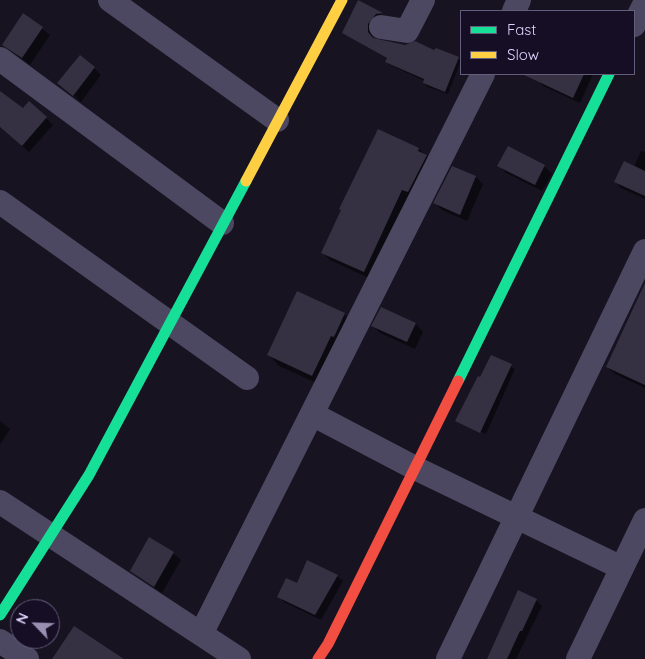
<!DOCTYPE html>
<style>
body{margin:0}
#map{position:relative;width:645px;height:659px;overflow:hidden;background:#171320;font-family:Quicksand,sans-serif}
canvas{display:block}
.legend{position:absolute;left:460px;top:10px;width:175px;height:65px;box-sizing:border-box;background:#150e25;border:1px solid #655d7c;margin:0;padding:6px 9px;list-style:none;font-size:15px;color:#ddd3ff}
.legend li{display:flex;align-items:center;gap:10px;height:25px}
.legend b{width:25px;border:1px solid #655d7c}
.north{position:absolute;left:10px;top:599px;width:50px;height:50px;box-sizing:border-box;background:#150e25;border:1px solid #655d7c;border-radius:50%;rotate:294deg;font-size:14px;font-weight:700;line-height:20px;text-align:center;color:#ddd3ff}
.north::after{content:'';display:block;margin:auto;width:18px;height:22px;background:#9890b1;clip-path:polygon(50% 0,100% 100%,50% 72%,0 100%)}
</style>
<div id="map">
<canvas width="645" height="659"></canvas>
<ul class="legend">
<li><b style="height:6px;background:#16e098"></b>Fast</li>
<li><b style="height:6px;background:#ffcf43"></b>Slow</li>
</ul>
<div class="north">N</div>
</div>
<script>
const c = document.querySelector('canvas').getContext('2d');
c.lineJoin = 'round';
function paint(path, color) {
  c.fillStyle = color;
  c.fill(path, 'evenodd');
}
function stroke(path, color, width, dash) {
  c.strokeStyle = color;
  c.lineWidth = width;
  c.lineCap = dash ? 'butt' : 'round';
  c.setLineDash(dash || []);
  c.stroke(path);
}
paint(new Path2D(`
 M358,0L385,17L370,28L373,39L435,52L458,58L461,61L448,94L428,87L424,83L425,81L390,65L387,62L388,59L344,33Z
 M24,15L50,35L30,65L4,45Z
 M94,68L101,75L81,102L59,83Z
 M540,74H593L580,103L543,86L537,80Z
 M0,93L23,110L29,102L53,125L29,152L0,127Z
 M508,148L544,166L552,174L542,191L506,173L499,165Z
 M419,149L434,163L371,279L330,260L323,253Z
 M641,151L645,152V199L621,188L615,182L634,167Z
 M453,167L476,177L483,184L467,221L442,210L435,203Z
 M381,309L416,324L423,332L415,349L380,333L373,326Z
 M645,312V388L615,374L607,367Z
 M344,314L355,325L323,386L279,366L269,355Z
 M492,356L515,369L486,434L457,421Z
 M0,421L10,429L0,445Z
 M173,553L181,560L162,593L131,571Z
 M337,576L343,581L321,620L284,602L279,596L297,584Z
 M536,600L542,606L516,659H488Z`), '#0007');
paint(new Path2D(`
 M358,0L383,13L376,14L368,24V32L373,38L405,45L415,41L434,50L436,48L459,57L445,92L423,83L424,79L385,62L387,58L342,33Z
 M23,13L43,27L22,58L2,45Z
 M80,55L95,67L73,96L57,83Z
 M522,74H584L573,98Z
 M0,91L23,108L29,101L47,117L22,146L0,127Z
 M378,129L419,148L418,151L427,155L408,192L402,190L364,272L321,253L341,210L339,209Z
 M508,146L545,165L535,185L497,166Z
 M624,161L645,171V196L614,182Z
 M452,166L476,176L460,215L433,203Z
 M645,283V385L606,367Z
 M297,291L345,313L334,337L331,336L312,376L267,355Z
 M381,307L416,323L407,342L371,326Z
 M491,355L512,364L480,433L455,421L478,376L480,377Z
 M149,537L174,552L154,587L130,571Z
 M307,560L338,575L315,615L277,597L286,578L297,583Z
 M518,590L537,599L522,631H520L507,659H487Z
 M74,626L124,659H52Z`), '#363142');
stroke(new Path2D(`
 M110,0L277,120
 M514,11L519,0
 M634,25L645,3
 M381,27L407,31L423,0
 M0,59L222,223
 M0,202L247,378
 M312,414L415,468L622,568
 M0,502L239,659
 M201,634L483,74
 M0,641L27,659
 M448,659L645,251
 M578,659L645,520`), '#4d4861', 24);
stroke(new Path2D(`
 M458,381L609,74
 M0,615L89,475L246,181`), '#16e098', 11);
stroke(new Path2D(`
 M246,181L342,0`), '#ffcf43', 11);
stroke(new Path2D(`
 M318,659L328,644L458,381`), '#f24e42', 11);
</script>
